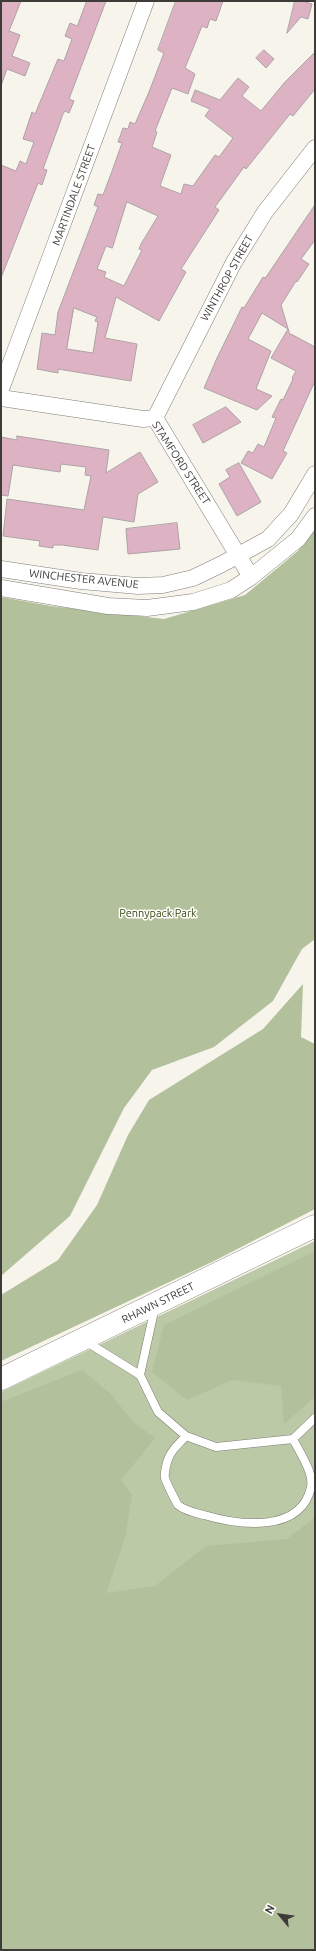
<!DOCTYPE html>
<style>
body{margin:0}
#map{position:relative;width:316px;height:1951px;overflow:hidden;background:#f6f4eb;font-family:Ubuntu,sans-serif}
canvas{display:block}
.frame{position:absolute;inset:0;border:2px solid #3d3c39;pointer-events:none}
.north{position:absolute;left:260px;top:1895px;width:40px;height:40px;-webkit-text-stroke:3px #fff;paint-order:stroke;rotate:299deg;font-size:11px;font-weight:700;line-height:16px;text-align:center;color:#3d3c39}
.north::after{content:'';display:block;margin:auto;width:14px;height:18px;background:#3d3c39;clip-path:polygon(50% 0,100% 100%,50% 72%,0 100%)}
</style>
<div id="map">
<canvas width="316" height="1951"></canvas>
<div class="frame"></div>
<div class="north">N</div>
</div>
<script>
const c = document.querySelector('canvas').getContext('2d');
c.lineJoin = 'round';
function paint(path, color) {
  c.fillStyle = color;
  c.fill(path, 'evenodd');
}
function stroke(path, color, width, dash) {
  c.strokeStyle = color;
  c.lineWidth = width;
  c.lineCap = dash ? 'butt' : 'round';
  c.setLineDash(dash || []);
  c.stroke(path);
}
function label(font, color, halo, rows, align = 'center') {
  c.font = font + ' Ubuntu,sans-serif';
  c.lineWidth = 3;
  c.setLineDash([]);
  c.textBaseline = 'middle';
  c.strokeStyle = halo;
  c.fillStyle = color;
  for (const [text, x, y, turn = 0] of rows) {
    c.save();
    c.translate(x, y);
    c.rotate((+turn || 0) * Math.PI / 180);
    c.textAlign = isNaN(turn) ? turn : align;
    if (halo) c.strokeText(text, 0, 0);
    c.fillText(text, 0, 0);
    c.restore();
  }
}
paint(new Path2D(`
 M315,1241V1950H1V1392Z`), '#bbc9a6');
paint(new Path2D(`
 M315,529V939L302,949L273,1001L214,1047L152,1070L124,1108L70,1216L1,1276V597L51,606L164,619L245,595L298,551Z
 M303,984L301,1037L315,1044V1209L214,1261L1,1361V1295L58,1260L97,1205L128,1135L149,1100L263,1029Z
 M315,1251V1397L284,1424L281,1386L232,1380L187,1400L152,1372L164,1325Z
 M82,1370L111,1394L133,1422L155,1438L121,1480L132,1495L125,1538L106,1593L155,1586L206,1546L287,1539L315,1517V1950H1V1402Z`), '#b2c19c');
const building = new Path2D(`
 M1,1H21L9,31L20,35L12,56L30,63L25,76L7,69L2,83Z
 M87,1H106L69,99L74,101L69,113L65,111L63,114L43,169L47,170L42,185L38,183L1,278V165L16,171L20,161L26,164L34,142L23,139L32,112L35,114L58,59L64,61L72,39L65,36L70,23L77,26Z
 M176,1H223L216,21L210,19L207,28L202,26L185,68L195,74L188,94L172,88L155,131L157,132L152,147L171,155L160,186L181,194L184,184L193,186L215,155L219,157L233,138L205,116L210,109L191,101L195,90L220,100L238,78L249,87L242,96L261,111L284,83L315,52V89L293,116L290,114L246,169L244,167L215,207L219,210L181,269L186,272L159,321L116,297L105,338L137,344L131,381L58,369V373L37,369L42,333L55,335L58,312L98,207L94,205L98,194L103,195L111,174L122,143L118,142L123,128L128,129L130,122L135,124L149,92L164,53L158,50ZM127,202L158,216L141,244L139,249L142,250L124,286L104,277L106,272L97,269L106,246L112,248ZM74,308L97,317L95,321L98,322L93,353L67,349Z
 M295,1H303L312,4L308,19L301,17L287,33Z
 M264,50L274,59L266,68L256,58Z
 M315,205V240L301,259L309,264L297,282L296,281L281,305L290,335L291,334L315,347V381L283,451L287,453L272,479L241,463L248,451L253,453L258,444L264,447L276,418L272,417L281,399L283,400L293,379L292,378L296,371L271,358L288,329L262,313L248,339L271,351L256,389L272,396L257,410L204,388L217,358L242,307L244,308L263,277L265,278Z
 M226,407L241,422L203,443L193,425Z
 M17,436L109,450L106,473L140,452L158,482L138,494L134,522L103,517L98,550L62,545H53V548L39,546L40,541L3,536L7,499L84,510L91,476L85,475L86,467L61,464L60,472L13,465L8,496L1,495V437L17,440Z
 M239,463L261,502L237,516L219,484L230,477L226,470Z
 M177,523L180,549L128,554L126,529Z`);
paint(building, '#ddb3c3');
stroke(building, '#aca2a6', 1);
const service = new Path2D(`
 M85,1341L140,1375L158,1412L186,1436L216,1447L293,1439C299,1451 314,1473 311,1487C301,1534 238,1525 204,1515C196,1513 185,1511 178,1505C176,1502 166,1482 165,1478C164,1473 167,1461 169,1457C172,1449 181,1442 186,1436
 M140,1375L155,1307
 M293,1439L315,1418`);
const minor = new Path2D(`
 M1,389L146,1
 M1,398L143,419L155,418
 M155,418L234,262L265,212L315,148
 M155,418L251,577
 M1,569L81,581L138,586L163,585L193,578L222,564L268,539L291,514L315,474
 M1,588L108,606L147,608L193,602L231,590L251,577L298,539L315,516`);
const secondary = new Path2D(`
 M1,1379L315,1226`);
stroke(service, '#7f7d75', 9);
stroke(minor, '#7f7d75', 17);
stroke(secondary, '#7f7d75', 23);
stroke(service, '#fff', 8);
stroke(minor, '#fff', 16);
stroke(secondary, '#fff', 22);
label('11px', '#3d3c39', '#fff', [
 ["MARTINDALE STREET",74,195,-70],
 ["WINTHROP STREET",227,278,-61],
 ["STAMFORD STREET",181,463,57],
 ["WINCHESTER AVENUE",84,579,6],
 ["RHAWN STREET",158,1303,-26]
]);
label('11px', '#35470d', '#fff', [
 ["Pennypack Park",158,913]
]);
</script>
